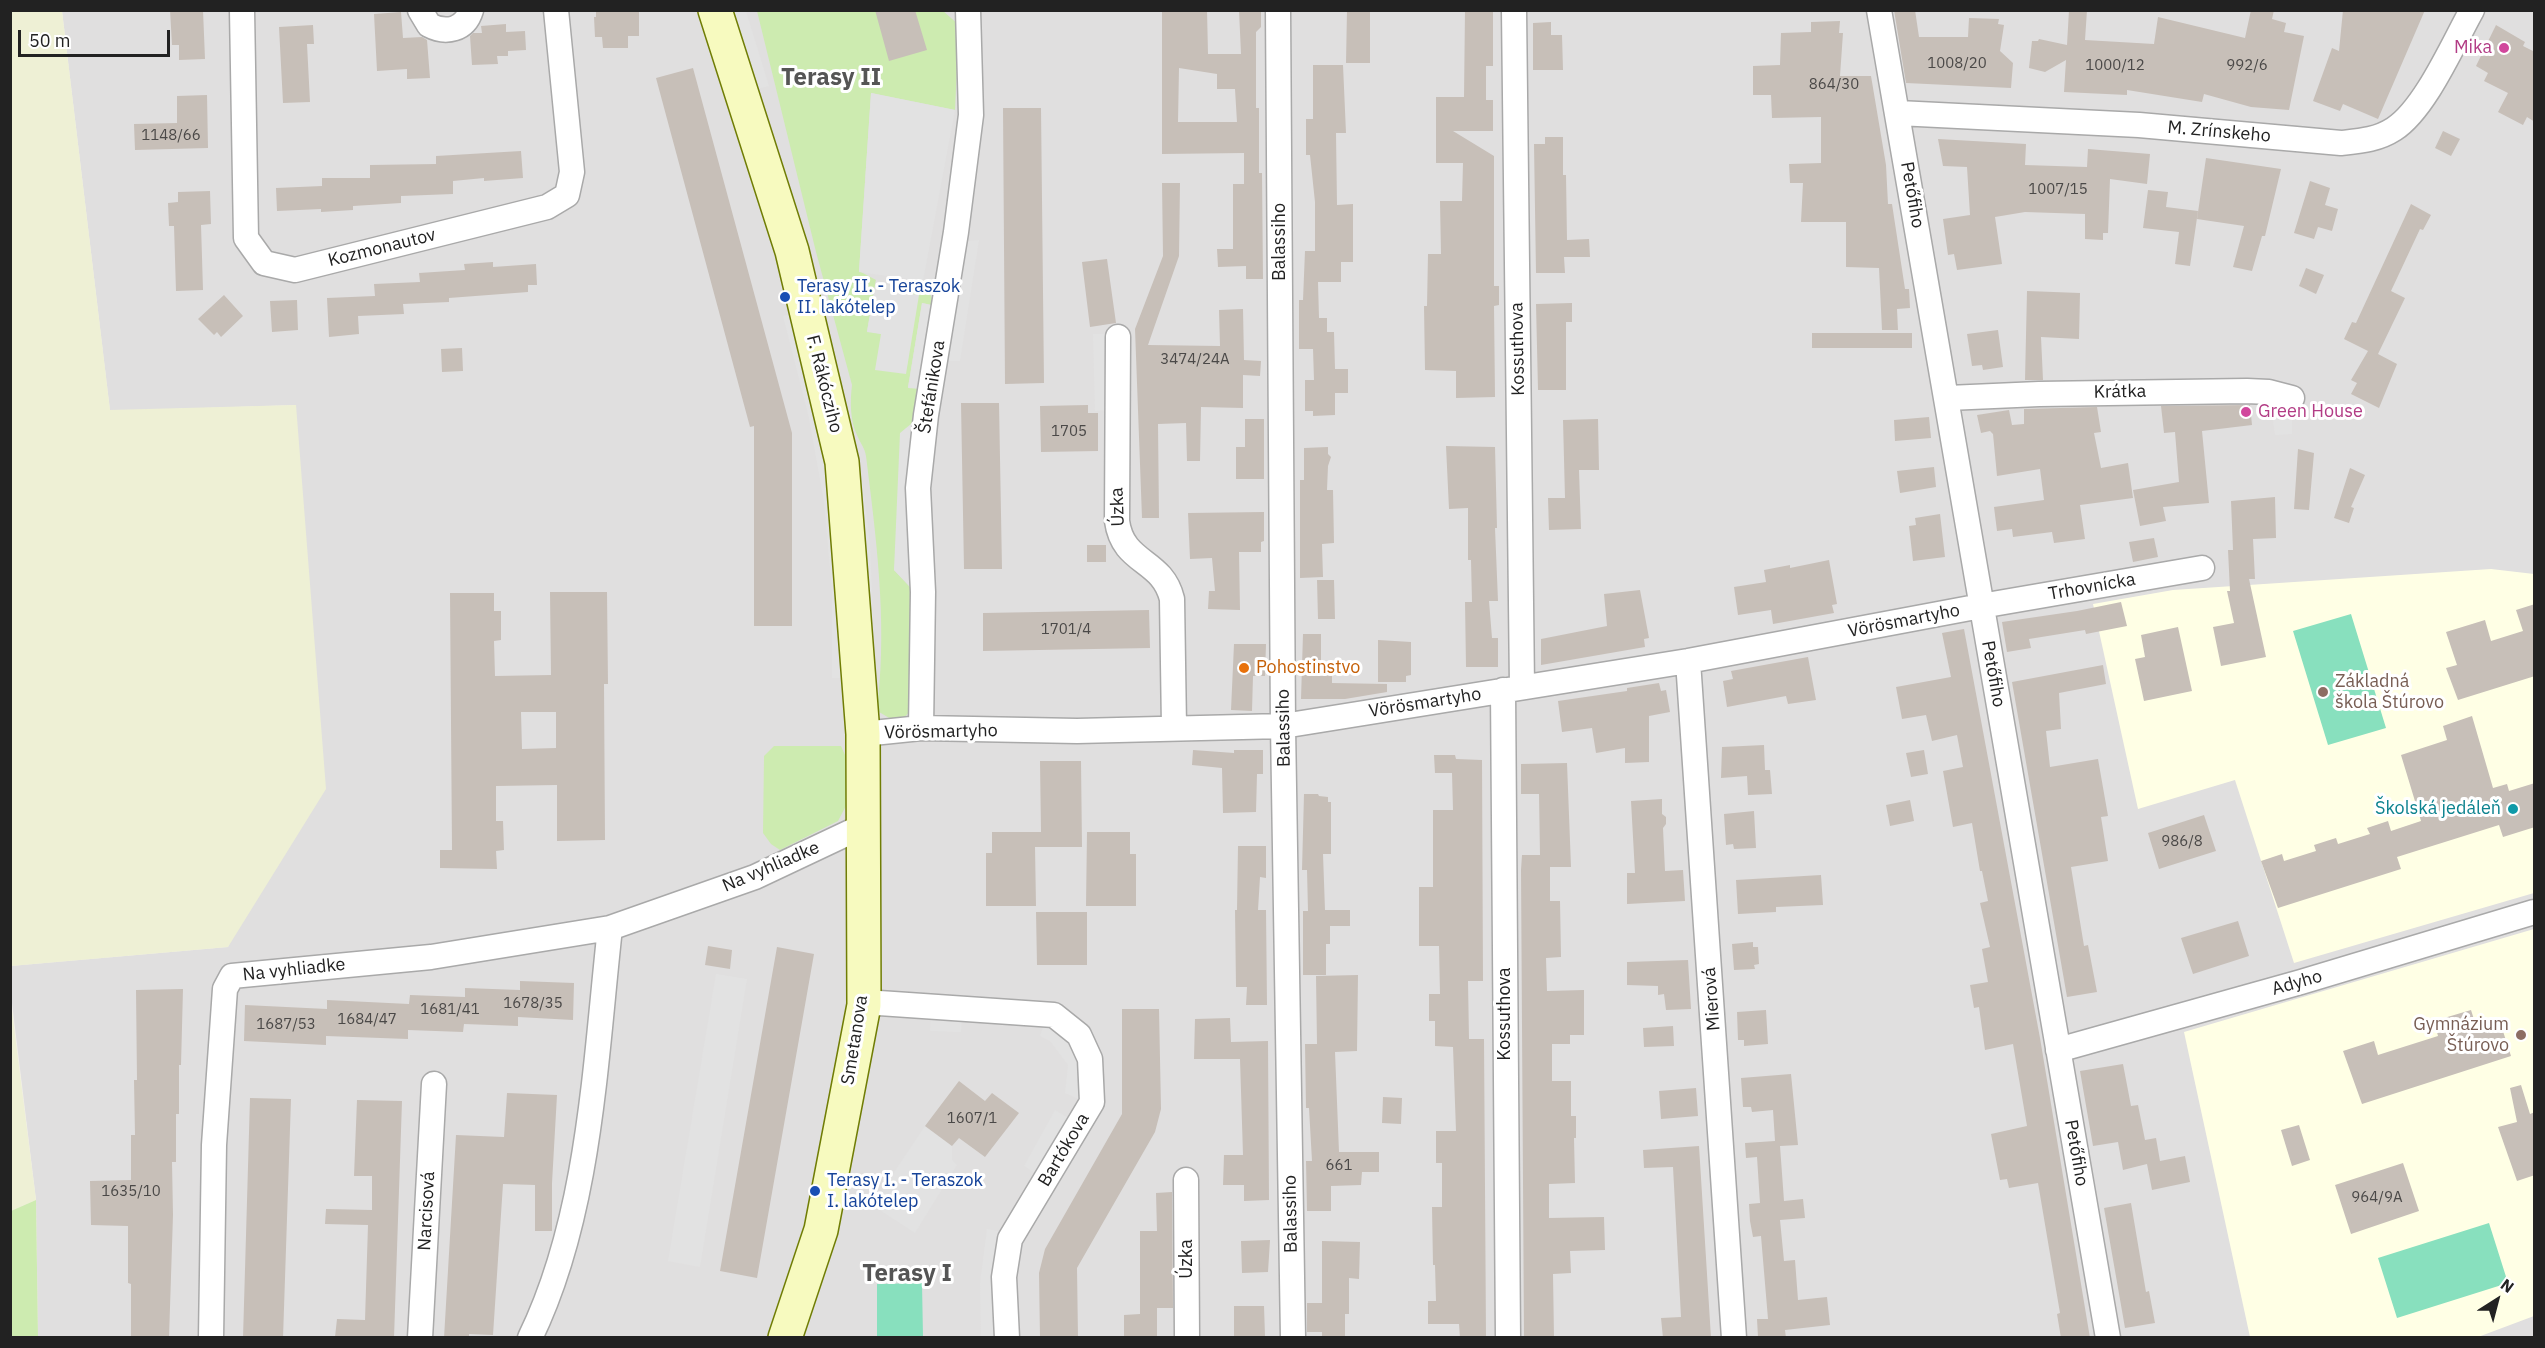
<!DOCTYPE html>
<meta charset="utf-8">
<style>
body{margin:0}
#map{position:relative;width:2545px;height:1348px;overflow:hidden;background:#f2efe9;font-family:"IBM Plex Sans",sans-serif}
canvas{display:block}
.frame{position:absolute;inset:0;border:12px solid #222;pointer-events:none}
.north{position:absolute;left:2467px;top:1270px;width:60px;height:60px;-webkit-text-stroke:4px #fff;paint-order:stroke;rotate:36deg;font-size:16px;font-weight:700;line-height:24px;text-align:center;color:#222}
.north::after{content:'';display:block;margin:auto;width:21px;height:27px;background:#222;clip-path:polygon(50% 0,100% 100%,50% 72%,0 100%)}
.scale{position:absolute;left:18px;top:30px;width:152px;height:27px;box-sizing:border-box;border:3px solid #222;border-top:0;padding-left:8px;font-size:18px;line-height:21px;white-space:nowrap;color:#222;-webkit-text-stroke:4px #fff;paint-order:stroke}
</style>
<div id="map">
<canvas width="2545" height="1348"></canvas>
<div class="frame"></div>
<div class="north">N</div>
<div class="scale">50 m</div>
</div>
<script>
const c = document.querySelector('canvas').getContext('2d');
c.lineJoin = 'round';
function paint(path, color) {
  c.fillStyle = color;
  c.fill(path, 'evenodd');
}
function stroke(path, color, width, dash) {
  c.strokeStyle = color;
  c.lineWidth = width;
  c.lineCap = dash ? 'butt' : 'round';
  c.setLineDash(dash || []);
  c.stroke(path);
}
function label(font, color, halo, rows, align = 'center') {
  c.font = font + ' "IBM Plex Sans",sans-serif';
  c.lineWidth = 6;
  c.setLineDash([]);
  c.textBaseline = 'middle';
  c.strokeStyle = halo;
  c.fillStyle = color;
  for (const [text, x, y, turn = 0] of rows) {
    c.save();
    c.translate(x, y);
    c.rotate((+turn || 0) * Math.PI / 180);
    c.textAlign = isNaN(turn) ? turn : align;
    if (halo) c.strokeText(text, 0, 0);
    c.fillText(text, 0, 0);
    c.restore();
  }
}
paint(new Path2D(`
 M62,11H2534V1337H38L36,1200L11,995L10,966L228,947L296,405L110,411Z`), '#e0dfdf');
paint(new Path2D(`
 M2491,569L2534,574V893L2294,963L2235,780L2138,809L2093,604L2173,590Z
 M2534,929V1316L2478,1337H2250L2184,1032Z`), '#ffffe5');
paint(new Path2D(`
 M11,10L62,11L110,410L296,405L326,789L228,947L11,966Z
 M10,995L36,1200L11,1211H10Z`), '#eef0d5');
paint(new Path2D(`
 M757,11H943L959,25L955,110L871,93L859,271L876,280L867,331L881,334L918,295L905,293L917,285C927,290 934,294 932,305L922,303L908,387L921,389L894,570L910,587L914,702C910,713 906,717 896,722L874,709L871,701L878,700C887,619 876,536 866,456C865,448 860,443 857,435C850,421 850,401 852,385L816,252Z
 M774,746H841L845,755L847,804L838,821L780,850L771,844L763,833L764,756Z
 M36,1200L38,1337H11V1211Z`), '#cdebb0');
paint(new Path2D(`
 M2351,614L2386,728L2328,745L2293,631Z
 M2489,1223L2508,1283L2397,1318L2378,1258Z
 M922,1283L923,1337H877V1284Z`), '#88e0be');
paint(new Path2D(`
 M730,11H746L769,86L754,90Z
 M871,93L955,110L923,281L859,272Z
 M979,240L960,361H945L964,241Z
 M876,280L905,293L919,295L906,374L875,370L881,334L867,332Z
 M922,303L935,306L921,389L908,388Z
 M797,312L826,421L848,678H832V591L824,502L808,414L783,316Z
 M1093,334H1107L1108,410L1095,411Z
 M2270,399L2292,401V434L2275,435Z
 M917,419L910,587L894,570L900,433Z
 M850,439L859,453L870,544L875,668L869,685Z
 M716,974L747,979L700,1267L668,1261Z
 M931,1013L962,1014L961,1032L930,1031Z
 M1045,1021L1082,1053L1081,1100L1065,1093L1068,1065L1050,1041L1040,1036Z
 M1055,1110L1070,1119L1038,1175L1024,1166Z
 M925,1126L952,1146V1160L957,1165L915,1233L872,1205Z
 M987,1229L1004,1232L998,1337L981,1338L980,1283Z`), '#e2e2e2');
paint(new Path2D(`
 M170,10H203L205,59L179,60V45H172Z
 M596,10H639V36H628V48H603L602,37H595L594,17H596Z
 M875,10H915L927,50L889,61Z
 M1162,10H1207L1208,54H1241L1239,10H1261V27L1256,32V108H1259V173H1262L1263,279H1246V266L1218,267L1217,249H1233V184H1244V153L1162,154ZM1179,68L1217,74V89H1235L1237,122H1178Z
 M1347,10H1370V63H1346Z
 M1465,10H1493V66H1486V100H1493V131H1453L1494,156V286H1499V305L1494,306L1495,397L1456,398V371L1425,370L1424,306H1427L1428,254H1441L1440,201H1462L1463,163H1436V97H1464Z
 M1894,10H1915L1919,37H1968L1969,18L1999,19L1998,24L2004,25L2000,51L2013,63L2011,88L1906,83Z
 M2069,10H2087L2085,40L2154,44L2158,17L2245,38L2251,10H2274L2272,19L2286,23L2284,32L2304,36L2289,110L2251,107L2204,94L2202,102L2127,90V95L2064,92L2066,60L2045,72L2029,68L2032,41H2038L2039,39L2067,45Z
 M2343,10H2425L2378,119L2343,104L2340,111L2313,101L2332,48L2339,51Z
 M401,12L403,38L422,37L427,40L430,78L407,79V69L377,71L374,14Z
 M1840,21L1839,33H1843L1840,76H1871L1886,165L1888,204H1892L1905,289H1909L1910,308L1897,309L1898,330H1882L1879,268L1846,267V222H1801L1803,183H1790L1789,164L1821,163V117L1772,118L1771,95H1753V66L1780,65L1781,33L1811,32V22Z
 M1551,22V35H1562L1563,70H1533V23Z
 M506,24V32L525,31L526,50L508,51V56H497L498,64L472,65L470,36L473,33H482L481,26Z
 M313,25L314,44H307L310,102L283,103L279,27Z
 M2496,25L2525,42L2523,46L2535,52V122L2527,117L2523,125L2498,112L2508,93L2484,81L2488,73L2476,66Z
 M1313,65H1343L1346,133H1336L1337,205L1353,204V262H1341V282H1318L1319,318H1327V332H1334L1335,369H1348V393H1335V415L1313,416V411H1305V380H1314L1313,349H1299V300H1303L1305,251H1315V202L1310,155H1306V119H1313Z
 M693,68L792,433V626H754V426L750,427L656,78Z
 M207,95L208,148L135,150L134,124L177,123V96Z
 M1003,108H1041L1044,383L1005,384Z
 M2443,131L2460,139L2451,156L2435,148Z
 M1545,137H1563V175H1566L1567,240L1589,239L1590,257H1564L1565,273H1536L1534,144H1545Z
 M1938,139L2026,144L2025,165L2087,167L2088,149L2150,154L2147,184L2110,179L2108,233H2103V240L2085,239V214L2025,212L1995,217L2002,264L1957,270L1954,254L1948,255L1943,219L1970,215L1967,167L1943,166Z
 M521,151L523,178L484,181V178L453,181V194L401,196V203L353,206V210L321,212V209L277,211L276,188L322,186V178H370V165L436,164V156Z
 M2206,158L2281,169L2265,236H2262L2252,271L2233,267L2244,226L2197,219Z
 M2310,181L2330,188L2325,205L2338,209L2332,231L2318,227L2314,239L2294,233Z
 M1162,183H1180L1179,256L1148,345L1220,346L1219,310L1243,309L1244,360L1261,361L1260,376L1243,375V408L1201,407L1200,461H1187L1186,423L1158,424L1159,518H1142L1135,329L1163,256Z
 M2148,190L2168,192L2166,207L2198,211L2190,266L2175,264L2179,232L2143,228Z
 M210,191L211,224L201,225L203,290L176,291L174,226H169L168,203L178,202V192Z
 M2411,204L2431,215L2423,230L2420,229L2391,291L2405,298L2378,354L2397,364L2379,408L2351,394L2357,383L2351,380L2368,351L2344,339L2352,322L2356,323Z
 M1107,259L1116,323L1090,327L1082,262Z
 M493,262V267L536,264L537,285H528V292L449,298V302L403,304L404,314L358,316L359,334L329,337L327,298L375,296L374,284L420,282L419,273L465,270L464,264Z
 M2306,268L2324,275L2316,294L2299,286Z
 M2027,291L2080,293L2079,339L2041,337L2043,380H2025Z
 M224,295L243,316L221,337L217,332L214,335L198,319Z
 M297,300L298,330L272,332L270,301Z
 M1572,303V322H1566V390H1538L1536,304Z
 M1998,330L2003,367L1983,370L1982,365L1972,366L1967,334Z
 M1812,333H1912V348H1812Z
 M462,348L463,371L442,372L441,349Z
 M961,403H999L1002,569H964Z
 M1088,405V413H1098V451L1041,452L1040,406Z
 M2250,405L2252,425L2202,431L2209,503L2163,507L2166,521L2140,526L2133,490L2179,482L2175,432L2164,433L2161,406Z
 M2097,407L2101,432L2094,433L2101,468L2128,463L2133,498L2080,505L2085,539L2054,543L2052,532L2013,537L2012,529L1997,531L1994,507L2044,500L2040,469L1997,476L1993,434L1990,431L1981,433L1977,415L2009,410L2012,425L2024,424V409Z
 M1929,417L1931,438L1895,441L1894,420Z
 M1245,419H1264V479H1236V447H1245Z
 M1598,419L1599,470H1579L1581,529L1549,530L1548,498H1565L1563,420Z
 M1446,446L1495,447L1497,528H1495L1498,601H1489L1492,638H1498V667H1466L1465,602H1472L1471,560H1468V508L1449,509Z
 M1328,447V454L1331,457L1328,466L1327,490H1333L1334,543L1322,544L1323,577L1300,578V480H1304V448Z
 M2298,449L2314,453L2309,510L2294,509Z
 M1934,467L1936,487L1900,493L1897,471Z
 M2350,468L2365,475L2351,507L2354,508L2349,523L2334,518Z
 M2275,497L2276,538L2253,539L2255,579H2249L2266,657L2221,666L2213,627L2234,623L2227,591H2230L2228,550H2233L2231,501Z
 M1264,512V541L1261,542V552H1239L1240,610L1208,609L1209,591H1215L1212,558L1190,559L1188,513Z
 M1940,514L1945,557L1913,561L1909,526L1916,525L1915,518Z
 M2154,538L2158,557L2133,562L2129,542Z
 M1087,545H1106V562H1087Z
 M1829,560L1837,604L1832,605L1834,613L1773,624L1771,610L1738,615L1734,587L1766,582L1764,570L1790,565V568Z
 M1317,580H1334L1335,619H1318Z
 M1640,590L1649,638L1644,639L1645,647L1541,665V639L1607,626L1604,594Z
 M550,592H607L608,684H604L605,840L557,841V785L496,786V821H503L504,850L496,851L497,869L440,868V850H452L450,593H494V611H501V640L494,641L495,676L551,675ZM521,712H556V748L522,749Z
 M2121,602L2127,626L2086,634L2085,630L2029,639L2031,648L2007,652L2002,622L2077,611Z
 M2535,604V676L2458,700L2446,668L2457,665L2446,632L2485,620L2491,641L2523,631L2516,610Z
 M1149,610L1150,648L983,651V613Z
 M2178,627L2192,691L2144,701L2135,659L2145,657L2141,635Z
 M1964,629L2040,1038L2090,1338H2061L2057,1314L2060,1313L2038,1183L2009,1188L2007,1179L2000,1180L1991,1134L2027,1126L2013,1044L1985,1050L1979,1007L1974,1008L1970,985L1988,982L1982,949L1990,947L1980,903L1988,901L1982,871H1980L1972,823L1953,827L1943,771L1963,767L1957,735L1932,741L1926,715L1902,719L1896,687L1951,677L1942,633Z
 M1303,634H1321V666H1332V683L1387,684V692L1345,699H1301Z
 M1378,640L1411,642V675L1406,676V682H1378Z
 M1234,644H1266L1265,676H1253L1252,711L1231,710Z
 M1808,657L1816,700L1788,704L1786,696L1727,707L1723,681L1733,679L1731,671Z
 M2103,665L2106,684L2059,693L2061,729L2046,731L2050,767L2098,759L2108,816L2101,817L2108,861L2071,867L2084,946L2088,945L2097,992L2067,997L2012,682Z
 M1659,683L1661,691L1666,690L1670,712L1649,716V762L1625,763V748L1596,753L1592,728L1562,732L1558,701L1627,691V688Z
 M2472,716L2493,788L2507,784L2509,791L2535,783V827L2503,837L2499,825L2397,857L2401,869L2278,908L2261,861L2282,854L2284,861L2316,851L2314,845L2336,838L2338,844L2370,834L2367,828L2388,821L2391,831L2421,821L2401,755L2447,740L2443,726Z
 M1764,745L1765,770H1770L1772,794L1748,795L1747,776L1721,778L1722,747Z
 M1193,750L1234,753V750H1263V774H1257L1256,812L1223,813L1222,768L1192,765Z
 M1924,750L1928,774L1911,777L1906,753Z
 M1434,755H1455L1456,759L1482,760L1483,981H1468L1469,1039H1484L1486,1338H1460L1459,1324H1428V1301H1436L1435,1265H1433L1432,1207H1442V1163H1436V1131H1456L1453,1047L1435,1046V1021H1429V994H1440L1439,946H1419V887H1433V810H1453L1452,773H1435Z
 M1040,761H1081L1082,847H1035L1036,906H986V853H992V832H1041Z
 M1567,763L1571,867H1550V901H1560L1561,957L1546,958L1547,991L1584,990V1035H1570V1044H1552V1081H1571V1116H1576V1138H1574L1575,1183L1549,1184V1218L1604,1217L1605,1250L1570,1251L1571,1273L1553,1274L1554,1338H1524L1521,870L1522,855H1540L1539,794H1521V764Z
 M1304,794H1318L1319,796L1328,797V802H1331V854H1323L1325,910H1350V926H1330V944H1326V975H1303V911H1308L1307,870H1302Z
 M1662,799V814L1666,817V824L1663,828L1665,871L1683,870L1685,901L1627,904V873H1635L1631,801Z
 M1910,800L1914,821L1890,826L1886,805Z
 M1754,811L1756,848L1734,849L1733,844L1726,845L1724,814Z
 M2204,815L2216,851L2159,869L2148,833Z
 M1087,832H1130V854H1136V906H1086Z
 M1238,846H1266V878L1260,877L1258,910H1266L1267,1005H1246L1247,987H1236L1235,910H1237Z
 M1821,875L1823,905L1776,907V912L1738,914L1736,880Z
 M1036,912H1087V965H1037Z
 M2238,921L2249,956L2193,974L2181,938Z
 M1753,942V947H1758L1759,964L1754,965L1755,969L1734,970L1732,944Z
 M708,946L732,950L730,969L705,965Z
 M777,947L814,954L757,1278L720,1271Z
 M1688,960L1691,1009L1666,1010L1664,994L1658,995V986L1627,985V962Z
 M1358,975L1357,1051L1335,1052L1339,1152H1379V1172H1362L1361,1185L1331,1186V1211H1307L1306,1161H1312L1309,1108H1306L1305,1044H1317L1316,976Z
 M520,981L574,983L573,1020L518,1017V1026L464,1024L463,1032L408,1030V1039L326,1036V1045L244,1041L245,1005L327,1009V1000L409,1004L410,995L465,997V988L520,990Z
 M183,989L181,1065H179V1114H176V1162H172L173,1215L169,1338H131V1284L128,1283V1226L91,1225L90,1181L131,1180V1135H135L134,1080H137L136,990Z
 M1122,1009H1159L1161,1109L1155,1132L1077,1268L1078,1338H1040L1039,1273L1045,1249L1122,1114Z
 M1766,1010L1768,1044L1744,1046V1040H1738L1737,1012Z
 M2471,1010L2477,1029L2500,1022L2511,1056L2362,1104L2343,1051L2374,1041L2378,1055L2438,1036L2434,1021Z
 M1230,1018L1231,1042L1268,1041L1269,1200L1244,1201V1185H1223L1224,1155H1243L1240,1059H1194L1195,1019Z
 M1673,1026L1674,1046L1644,1047L1643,1028Z
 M2123,1064L2131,1106L2138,1105L2145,1140L2156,1138L2160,1161L2185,1156L2190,1182L2152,1190L2147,1164L2123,1170L2118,1142L2093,1146L2080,1071Z
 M1791,1074L1798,1145L1780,1146L1784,1201L1803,1199L1805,1218L1780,1220L1784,1261L1795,1260L1798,1300L1827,1297L1830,1325L1785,1330L1786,1338L1758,1337L1757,1319H1768L1761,1236L1753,1237L1750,1221L1749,1204L1760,1203L1757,1157L1746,1158L1745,1143L1775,1141L1773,1110L1752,1112L1751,1107H1743L1741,1078Z
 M959,1081L985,1101L992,1093L1019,1113L985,1157L959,1138L952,1146L925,1126Z
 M2521,1085L2530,1114L2535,1112V1175L2517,1181L2498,1127L2517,1122L2510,1088Z
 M1696,1088L1698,1116L1661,1119L1659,1091Z
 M507,1093L557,1095L552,1183V1231H535V1185L503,1184L493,1335L469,1334V1338H444L456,1135L504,1137Z
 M1383,1097L1402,1098L1401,1124L1382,1123Z
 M250,1098L291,1099L283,1338H243Z
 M357,1100L402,1101L394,1338L335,1337L337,1319L365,1320L368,1225L325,1224L326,1209L372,1210V1176H354Z
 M2299,1125L2310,1160L2292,1166L2281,1130Z
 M1699,1146L1711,1338H1663L1661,1318L1681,1317L1673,1167L1644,1168L1643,1150Z
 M2403,1163L2419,1211L2351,1234L2335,1185Z
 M1172,1192L1173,1308H1157V1338H1124V1315L1140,1314V1231H1157L1156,1193Z
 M2131,1203L2146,1292L2149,1291L2155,1323L2125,1328L2104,1208Z
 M1270,1240L1268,1272L1242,1273L1241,1241Z
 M1322,1241L1360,1242L1359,1279L1349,1278V1314H1345V1336H1322V1332H1307V1303H1322Z
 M1234,1306H1264L1265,1336L1234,1337Z`), '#c7bfb8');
const street = new Path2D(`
 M242,10L246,238L264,263L295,270L547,207L567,195L572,172L556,10
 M420,10L429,25C446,34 465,30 471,10
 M1278,10L1283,726L1293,1338
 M1514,10L1522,687
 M1879,10L2108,1338
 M1898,113L2139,125L2341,143C2360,141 2377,140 2394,129C2425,109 2453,44 2472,10
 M1118,337L1117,521C1123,565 1162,558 1172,599L1174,727
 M1948,398L2039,394L2247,391L2269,392L2292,398
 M1688,661L1734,1338
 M1503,690L1508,1338
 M921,728L923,592L918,488L926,415L956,232L971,115L968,10
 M863,734L921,728L1077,731L1283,726L1688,661L1981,606L2202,568
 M864,1005L879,1003L1054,1015L1079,1035L1090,1059L1092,1102L1010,1239L1004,1277L1007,1338
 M2058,1050L2301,982L2534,912
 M1186,1180L1187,1338
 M211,1338L214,1145L225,989L232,976L431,957L610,928L755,877L863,826
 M420,1338L434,1084
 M530,1338C590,1215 595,1063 610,928`);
const secondary = new Path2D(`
 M715,10L792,251L842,462L863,734L864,1005L821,1230L785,1338`);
stroke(street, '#a9a9a9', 27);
stroke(secondary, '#707d05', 36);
stroke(street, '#fff', 24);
stroke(secondary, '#f7fabf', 33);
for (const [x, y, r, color] of [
 [2504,48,6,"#d1479c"],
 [785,297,6,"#1a4fb4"],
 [2246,412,6,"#d1479c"],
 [1244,668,6,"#e8710a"],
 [2323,692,6,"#8d6e63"],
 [2513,809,6,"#0f9aa8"],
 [2521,1035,6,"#8d6e63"],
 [815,1191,6,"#1a4fb4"]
]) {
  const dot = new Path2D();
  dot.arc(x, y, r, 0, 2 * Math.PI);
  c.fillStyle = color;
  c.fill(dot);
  stroke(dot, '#fff', 2);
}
label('15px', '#4b4948', null, [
 ["1008/20",1957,64],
 ["1000/12",2115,66],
 ["992/6",2247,66],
 ["864/30",1834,85],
 ["1148/66",171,136],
 ["1007/15",2058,190],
 ["3474/24A",1195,360],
 ["1705",1069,432],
 ["1701/4",1066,630],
 ["986/8",2182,842],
 ["1678/35",533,1004],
 ["1681/41",450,1010],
 ["1684/47",367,1020],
 ["1687/53",286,1025],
 ["1607/1",972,1119],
 ["661",1339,1166],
 ["1635/10",131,1192],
 ["964/9A",2377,1198]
]);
label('18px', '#b23c85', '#fff', [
 ["Mika",2492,48],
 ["Green House",2258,412,"left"]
], 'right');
label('18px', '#222', '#fff', [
 ["M. Zrínskeho",2219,132,5],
 ["Petőfiho",1912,195,80],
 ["Balassiho",1280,242,-90],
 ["Kozmonautov",382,248,-14],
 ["Kossuthova",1518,349,-91],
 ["F. Rákócziho",824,384,76],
 ["Štefánikova",932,387,-81],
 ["Krátka",2120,392,-1],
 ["Úzka",1118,507,-92],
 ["Trhovnícka",2092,587,-10],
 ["Vörösmartyho",1904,621,-11],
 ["Petőfiho",1993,674,80],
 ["Vörösmartyho",1425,703,-9],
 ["Balassiho",1284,728,-91],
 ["Vörösmartyho",941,732,-1],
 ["Na vyhliadke",771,867,-23],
 ["Na vyhliadke",294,970,-6],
 ["Adyho",2297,983,-16],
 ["Mierová",1712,999,-94],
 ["Kossuthova",1505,1014,-90],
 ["Smetanova",855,1040,-81],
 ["Bartókova",1064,1150,-59],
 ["Petőfiho",2076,1153,80],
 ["Narcisová",427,1211,-87],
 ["Balassiho",1291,1214,-91],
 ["Úzka",1187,1259,-90]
]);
label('18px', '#164399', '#fff', [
 ["Terasy II. - Teraszok",797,287],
 ["II. lakótelep",797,308],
 ["Terasy I. - Teraszok",827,1181],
 ["I. lakótelep",827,1202]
], 'left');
label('18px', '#c56008', '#fff', [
 ["Pohostinstvo",1256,668]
], 'left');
label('18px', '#785e54', '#fff', [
 ["Základná",2335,682],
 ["škola Štúrovo",2335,703],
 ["Gymnázium",2509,1025,"right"],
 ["Štúrovo",2509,1046,"right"]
], 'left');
label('18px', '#0d838f', '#fff', [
 ["Školská jedáleň",2501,809]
], 'right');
label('bold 24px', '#555', '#fff', [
 ["Terasy II",831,78],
 ["Terasy I",907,1274]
]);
</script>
